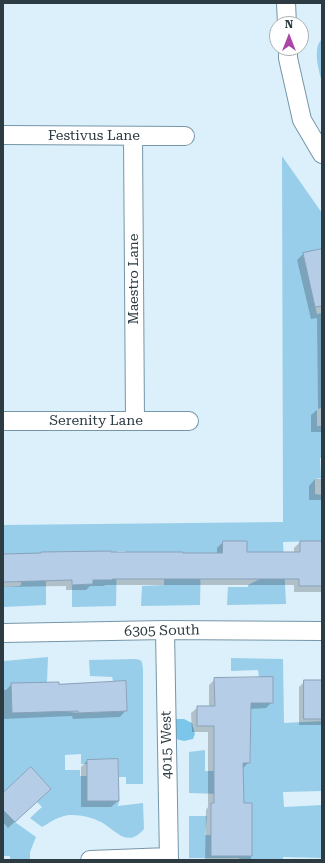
<!DOCTYPE html>
<style>
body{margin:0}
#map{position:relative;width:325px;height:863px;overflow:hidden;background:#dbf0fb;font-family:"Roboto Serif",serif}
canvas{display:block}
.frame{position:absolute;inset:0;border:4px solid #2d3b42;pointer-events:none}
.north{position:absolute;left:269px;top:16px;width:40px;height:40px;box-sizing:border-box;background:#fff;border:1px solid #abb1b3;border-radius:50%;rotate:0deg;font-size:11px;font-weight:700;line-height:16px;text-align:center;color:#2d3b42}
.north::after{content:'';display:block;margin:auto;width:14px;height:18px;background:#ac45a9;clip-path:polygon(50% 0,100% 100%,50% 72%,0 100%)}
</style>
<div id="map">
<canvas width="325" height="863"></canvas>
<div class="frame"></div>
<div class="north">N</div>
</div>
<script>
const c = document.querySelector('canvas').getContext('2d');
c.lineJoin = 'round';
function paint(path, color) {
  c.fillStyle = color;
  c.fill(path, 'evenodd');
}
function stroke(path, color, width, dash) {
  c.strokeStyle = color;
  c.lineWidth = width;
  c.lineCap = dash ? 'butt' : 'round';
  c.setLineDash(dash || []);
  c.stroke(path);
}
function label(font, color, halo, rows, align = 'center') {
  c.font = font + ' "Roboto Serif",serif';
  c.lineWidth = 3.5;
  c.setLineDash([]);
  c.textBaseline = 'middle';
  c.strokeStyle = halo;
  c.fillStyle = color;
  for (const [text, x, y, turn = 0] of rows) {
    c.save();
    c.translate(x, y);
    c.rotate((+turn || 0) * Math.PI / 180);
    c.textAlign = isNaN(turn) ? turn : align;
    if (halo) c.strokeText(text, 0, 0);
    c.fillText(text, 0, 0);
    c.restore();
  }
}
paint(new Path2D(`
 M322,39V82C319,71 312,48 322,39Z
 M282,156L322,213V249L303,254L317,314L322,313V408L317,409V426H322V458H320L321,478L315,479V494L322,495V541L283,542L286,604L227,605L228,587H248V585L260,579H270V552H247L246,541H223L222,553H201L200,605L141,606L142,586L164,585V579L126,552L125,551H117L116,606L72,607V585L93,584V580H112L111,551L42,581H46V605L3,607V587L19,586L21,585L22,559L3,554V525L283,522Z
 M48,657L47,682L60,711L78,713L127,711L126,681H113L112,677L90,676L89,660L135,659L140,660L142,662L143,669V784H126V777H119L118,759L91,760V764H81V754L65,755V770H80V776H87V801H119L118,806L143,803L144,829C127,849 116,830 101,822C92,817 74,813 64,816C56,818 49,823 42,827L30,818L42,807L37,802L51,789L31,767L3,793L4,661Z
 M231,658L283,659L284,723L322,721V791L283,792L284,807L322,805V858L283,857V860H240L239,858H189V816H207L205,835H211V856H252V803H222L220,794L189,793V752L205,750V771H214L243,787V763H250L251,703H273V678H259L258,670L231,671Z
 M3,810L15,822L36,837L30,852V860H10V856H4Z`), '#98ceea');
paint(new Path2D(`
 M175,719H184L192,723L193,727L195,734L193,739L184,741L176,739L173,734Z`), '#7dc6eb');
paint(new Path2D(`
 M322,250V500H309V486L315,479H321L322,432H311V415L318,409L317,318L311,319L297,260L303,254Z
 M223,542L246,553H294V548L300,542H322V592H294V585H105L104,586H90L86,590H66V586L3,587V555L217,554V548Z
 M215,679L272,702L266,708L250,709L249,762L242,769L243,804H251V860H205L206,810L208,807V732H192L191,713L198,707H209V685Z
 M305,681H322V786L321,725H299V687Z
 M12,684L58,685L126,710L120,717L73,719L72,716L3,719V690H6Z
 M117,760L118,801L111,807H81V767L87,761Z
 M3,794L44,795L8,828L3,822Z`), '#0003');
const building = new Path2D(`
 M322,249V306L315,307L303,253Z
 M223,541H247V552H300V541H322V586H299V579H112V580H93V584L72,585V580L3,582V554L41,553V552L111,551V552H183V553H222Z
 M273,677V703H251L250,763H243L244,803H252V856H211V803H214V726H197V706H215L214,678Z
 M304,680H322V719H304Z
 M126,681L127,711L78,713V711L12,713L11,683L59,682V684Z
 M118,759L119,801H87V760Z
 M31,767L51,789L15,822L3,810V793Z`);
paint(building, '#b5cde7');
stroke(building, '#8aa1ba', 1);
const street = new Path2D(`
 M286,3L287,24
 M288,48V58L302,120L322,154
 M3,135L185,136
 M133,136L135,421
 M3,421H189
 M165,630L169,860
 M3,633L165,630L322,631
 M90,860L169,857`);
stroke(street, '#7696a8', 20);
stroke(street, '#fff', 18);
label('14px', '#2d3b42', '#fff', [
 ["Festivus Lane",94,136],
 ["Maestro Lane",134,279,-90],
 ["Serenity Lane",96,421],
 ["6305 South",162,631,-1],
 ["4015 West",167,745,-91]
]);
</script>
